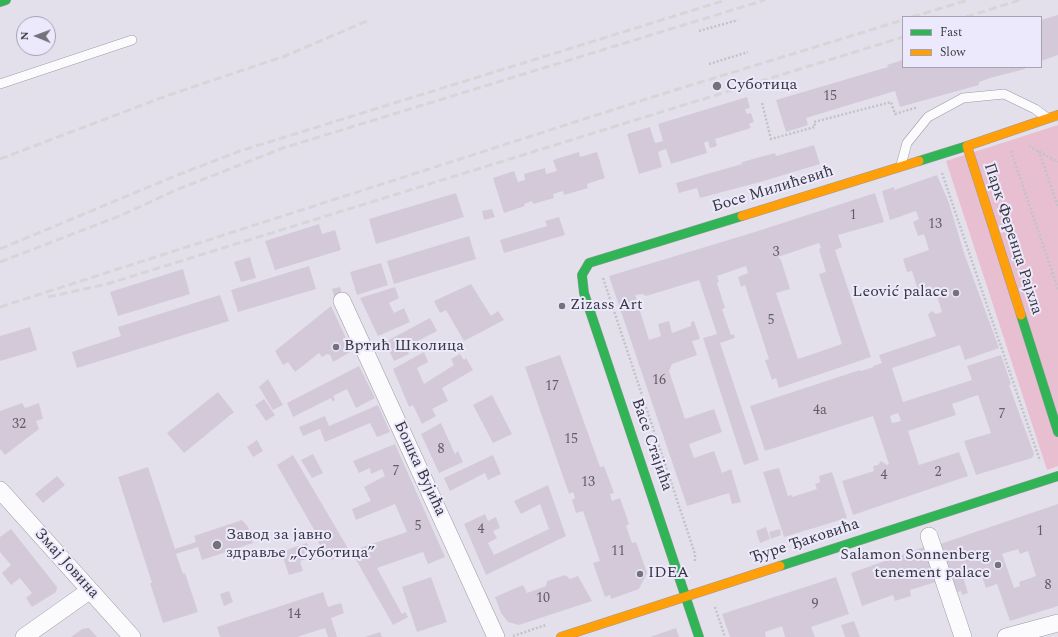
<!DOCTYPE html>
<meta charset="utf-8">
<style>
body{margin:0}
#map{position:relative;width:1058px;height:637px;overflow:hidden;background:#e3e0ec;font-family:Spectral,serif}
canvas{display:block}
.legend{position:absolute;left:902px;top:16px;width:140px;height:52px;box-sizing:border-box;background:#ede9fd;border:1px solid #a5a2b1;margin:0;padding:5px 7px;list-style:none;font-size:12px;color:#38373e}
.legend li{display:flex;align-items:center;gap:8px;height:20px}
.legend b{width:20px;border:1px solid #a5a2b1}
.north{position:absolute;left:16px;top:16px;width:40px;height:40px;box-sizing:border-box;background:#ede9fd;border:1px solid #a5a2b1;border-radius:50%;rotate:271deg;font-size:11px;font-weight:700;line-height:16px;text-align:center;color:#38373e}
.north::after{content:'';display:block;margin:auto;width:14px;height:18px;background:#74727b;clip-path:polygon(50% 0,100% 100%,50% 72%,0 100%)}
</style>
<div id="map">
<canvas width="1058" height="637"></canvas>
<ul class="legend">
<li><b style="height:5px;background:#30b455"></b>Fast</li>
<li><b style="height:5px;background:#ff9f0a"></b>Slow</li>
</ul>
<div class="north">N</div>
</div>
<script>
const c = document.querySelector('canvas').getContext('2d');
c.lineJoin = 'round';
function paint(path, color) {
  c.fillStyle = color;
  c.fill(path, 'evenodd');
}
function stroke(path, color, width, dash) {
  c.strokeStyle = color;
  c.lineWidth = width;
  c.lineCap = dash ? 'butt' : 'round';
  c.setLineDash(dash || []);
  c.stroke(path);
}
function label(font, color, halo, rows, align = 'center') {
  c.font = font + ' Spectral,serif';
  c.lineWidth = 4;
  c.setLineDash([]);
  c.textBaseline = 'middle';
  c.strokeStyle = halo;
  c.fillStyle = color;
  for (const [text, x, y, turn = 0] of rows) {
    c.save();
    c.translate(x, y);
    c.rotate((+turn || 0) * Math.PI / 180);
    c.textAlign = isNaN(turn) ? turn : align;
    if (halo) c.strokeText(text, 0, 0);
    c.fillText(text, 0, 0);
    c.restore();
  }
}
paint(new Path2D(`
 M1058,125V466L1047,470L946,161Z`), '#e8bfd0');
paint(new Path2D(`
 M1058,15V55L1041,61V20Z
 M903,60V67H1025V69L990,78L979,82V85L900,107L895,91L806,118L808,125L786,132L776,100L888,67L887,65Z
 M747,97L750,108L745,109L747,114L751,113L754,122L749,124L751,128L715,139L717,146L710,148L708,141L704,143L707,153L671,164L666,149L658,152L662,167L639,174L627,134L650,127L655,143L663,141L658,124Z
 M814,145L820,164L760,182L700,198L697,188L679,193L676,183L742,164V162L775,153L776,156Z
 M579,152L580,157L597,152L605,178L587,184L588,188L564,195L563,191L553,194L554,198L533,204L532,201L524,204L525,206L504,213L493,178L514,171L518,182L525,180L524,174L545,168L546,174L557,171L553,160Z
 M937,175L949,203L964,253L999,348L965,360L960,345L892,368L903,402L972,380L967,366L1001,355L1011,384L1009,385L1034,454L1032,458L976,475L964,441L991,433L978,395L952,404L956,415L908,431L919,465L959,452L968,476L853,515L842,481L874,471L873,466L878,465L881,461L887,465L889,464L873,416L765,451L750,406L860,370L861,371L874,367L873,366L882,363L879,355L936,336L928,315L931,311L936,314L942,312L937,296L935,297L931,286L918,290L912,271L907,272L903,259L929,250L924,234L918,236L913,222L919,219L916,211L890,220L882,191L894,187V190ZM898,413L901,421L892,423L890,416Z
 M456,193L464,217L376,244L369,219Z
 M875,193L884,222L838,235L842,247L835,250L871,357L779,388L776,378L772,380L765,360L769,359L745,285L741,287L738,277L748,273L746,266L717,276L719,282L717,283L725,308L722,309L731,335L734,334L735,338L720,343L759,460L744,465L703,338L717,334L699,280L646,296L642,294L635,295L649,340L661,336L658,324L669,321L672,333L691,326V322L694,321L700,339L692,341L697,355L672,364L669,371L685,419L714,409L722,432L689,444L694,458L714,451L722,473L731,469L741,502L732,504L729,493L687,506L609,276L755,232ZM819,243L821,248L819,249L826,272L819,274L842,344L798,359L776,293L790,289L781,260L778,257Z
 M492,209L495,217L484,220L482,211Z
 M559,217L565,235L504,253L500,240L547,226L545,221Z
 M319,224L322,234L335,230L341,250L275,270L265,241Z
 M469,236L476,259L394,284L387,261Z
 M250,257L256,278L241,282L234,262Z
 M381,263L388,285L357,295L350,272Z
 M309,266L316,289L238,312L231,290Z
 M183,269L190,294L118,316L110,292Z
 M471,284L491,316L498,311L504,320L464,341L446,310L440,313L434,301Z
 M340,287L343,297L335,299L332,289Z
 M395,287L399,298L389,303L394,313L404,308L410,322L378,336L360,298Z
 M220,295L229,321L77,368L72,352L121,336L118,327Z
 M331,306L352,351L333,362L330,355L327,354L322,357L319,353L295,372L288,362L283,365L275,351Z
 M430,318L437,331L406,347L409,354L394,361L385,342Z
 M30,327L37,350L0,361V336Z
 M424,352L428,362L417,368L424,384L454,365L451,359L460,354L464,360L466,358L473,370L442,388L448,401L432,409L436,416L422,424L413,405L409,407L393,369Z
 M560,355L600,467L604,466L614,493L610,494L612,501L620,498L629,524L626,526L632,543L636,542L647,573L639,589L611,599L610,595L605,597L593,563L600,561L583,511L576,513L572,500L575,498L573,492L569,494L525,367Z
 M359,366L375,398L356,408L347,389L333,396L335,400L333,402L331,398L293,417L287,403Z
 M268,379L283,405L273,410L259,387Z
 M218,392L234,412L184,453L167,433Z
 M492,395L512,434L493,443L473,405Z
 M264,399L275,415L266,421L255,405Z
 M22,403L25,408L39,403L43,419L36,421L39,429L5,455L0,449V411Z
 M378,405L390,432L377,437L370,423L325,442L320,429L303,436L299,427L325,416L329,426Z
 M441,423L455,454L458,451L463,462L439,473L421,434Z
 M257,440L263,451L253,457L247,447Z
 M395,444L445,557L428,564L423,552L377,568L402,614L405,612L408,617L393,625L351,551L407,532L395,504L356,520L352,509L371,501L364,487L385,476L382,469L371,474L370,468L359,473L353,461Z
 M313,454L323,473L312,478L301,460Z
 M293,455L349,550L332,560L328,553L326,555L318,542L320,540L277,465Z
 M493,455L501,474L488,480L485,473L450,491L444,478Z
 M148,467L175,549L196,542L194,536L242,520L248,527L253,543L202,560L198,547L176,554L183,574L185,573L198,612L163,623L150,583H152L118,477Z
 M779,468L788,496L792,495V497L817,489L815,484L820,482L819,476L832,472L847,518L784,537L763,472Z
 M57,476L65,485L43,503L35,494Z
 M548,485L566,536L486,575L464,524L485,514L488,521L496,517L500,528L493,531L497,538L488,543L494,555L549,529L540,504L521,514L514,501Z
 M1058,504V606L1010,621L997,584L986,588L980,571L963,577L968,593L962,595L961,591L957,592L940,544ZM1018,549L1020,554L1028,551L1036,576L1019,582L1020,586L1014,588L1002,554Z
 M766,527L770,539L760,543L756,531Z
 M11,529L57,587L56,592L32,607L26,598L32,593L20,578L11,585L2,573L11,565L0,552V537Z
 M780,529L781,535L771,539L769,532Z
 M307,543L312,557L300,561L303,571L289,575L281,552Z
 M924,547L936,582L910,590L911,596L895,601L893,595L862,606L851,573Z
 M565,575L570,579L578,576L592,601L519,625L508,622L501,613L495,597L523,585L527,593L546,586L547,581Z
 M431,577L447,622L417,632L402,587Z
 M836,577L849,614L811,627L815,637H785L782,626L765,632L766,637H730L722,614Z
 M229,591L233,602L224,606L220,594Z
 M323,592L328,607L341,603L344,613L331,618L337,637H328L325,628L297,637H220L217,627Z
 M854,621L860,637H845L841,625Z
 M89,628L97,637H71L82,629Z
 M676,628L679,637H650Z
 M380,632L382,637H365Z`), '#d4c9d8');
const lane = new Path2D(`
 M0,84L132,40
 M901,165L907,143L928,117L963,98L1004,94L1035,109L1046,117`);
const street = new Path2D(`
 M342,301L496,637
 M0,490L132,637
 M929,536L963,637
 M24,637L89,591
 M1006,637L1058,623`);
const fast = new Path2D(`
 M0,2L6,0
 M919,161L967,146
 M1021,315L1058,432
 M780,566L1058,476
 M699,637L584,293L582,275L589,263L742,216`);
const slow = new Path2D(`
 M742,216L919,161
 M1021,315L967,146L1058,115
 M561,637L780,566`);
stroke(lane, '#9c9aa2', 10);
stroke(street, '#9c9aa2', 18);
stroke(fast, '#9c9aa2', 10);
stroke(slow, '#9c9aa2', 10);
stroke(new Path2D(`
 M699,31L738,20
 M709,64L748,52
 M762,103L771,139L815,127L814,122L891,102L895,114L918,107
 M1029,146L1058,162
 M1011,151L1058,289
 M1039,151L1058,207
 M942,173L1040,461
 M603,278L695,554V562
 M715,607L725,637
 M513,636L546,625`), '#c3c2c6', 2.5, [2, 2]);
stroke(lane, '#fbfafc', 9);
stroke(street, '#fbfafc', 17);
stroke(fast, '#30b455', 9);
stroke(slow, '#ff9f0a', 9);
stroke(new Path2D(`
 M912,17L968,0
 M966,17L1020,0
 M0,159L166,96L285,56L367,21
 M0,249L175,176L240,151L726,0
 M0,262L122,215L176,190L283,148L765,0
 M48,297L107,284L903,37
 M0,307L662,94L903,20`), '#d6d6d9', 3, [8, 4]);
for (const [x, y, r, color] of [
 [717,86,5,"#74727b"],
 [956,293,4,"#74727b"],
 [562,306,4,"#74727b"],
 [336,347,4,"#74727b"],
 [217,545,5,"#74727b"],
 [998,565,4,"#74727b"],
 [640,574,4,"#74727b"]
]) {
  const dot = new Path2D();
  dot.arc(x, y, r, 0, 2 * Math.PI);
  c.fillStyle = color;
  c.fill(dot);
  stroke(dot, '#ede9fd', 1.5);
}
label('14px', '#615d66', null, [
 ["15",830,97],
 ["1",853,216],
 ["13",935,225],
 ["3",776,253],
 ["5",771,321],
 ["16",659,381],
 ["17",552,387],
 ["4a",820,411],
 ["7",1002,415],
 ["32",19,425],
 ["15",571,440],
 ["8",441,450],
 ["7",396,472],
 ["2",938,473],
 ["4",884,476],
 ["13",588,483],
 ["5",418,527],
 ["4",481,530],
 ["1",1040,532],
 ["11",618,552],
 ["8",1048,586],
 ["10",543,599],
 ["9",815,605],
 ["14",294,615]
]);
label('16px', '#38373e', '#ede9fd', [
 ["Суботица",726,86],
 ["Leović palace",948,293,"right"],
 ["Zizass Art",570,306],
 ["Вртић Школица",344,347],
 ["Завод за јавно",226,536],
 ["здравље „Суботица”",226,554],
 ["Salamon Sonnenberg",990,556,"right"],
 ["tenement palace",990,574,"right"],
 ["IDEA",648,574]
], 'left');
label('16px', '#38373e', '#ede9fd', [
 ["Босе Милићевић",773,190,-17],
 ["Парк Ференца Рајхла",1012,239,72],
 ["Васе Стајића",651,445,71],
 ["Бошка Вујића",419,469,65],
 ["Ђуре Ђаковића",805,542,-18],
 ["Змај Јовина",66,564,48]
]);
</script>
